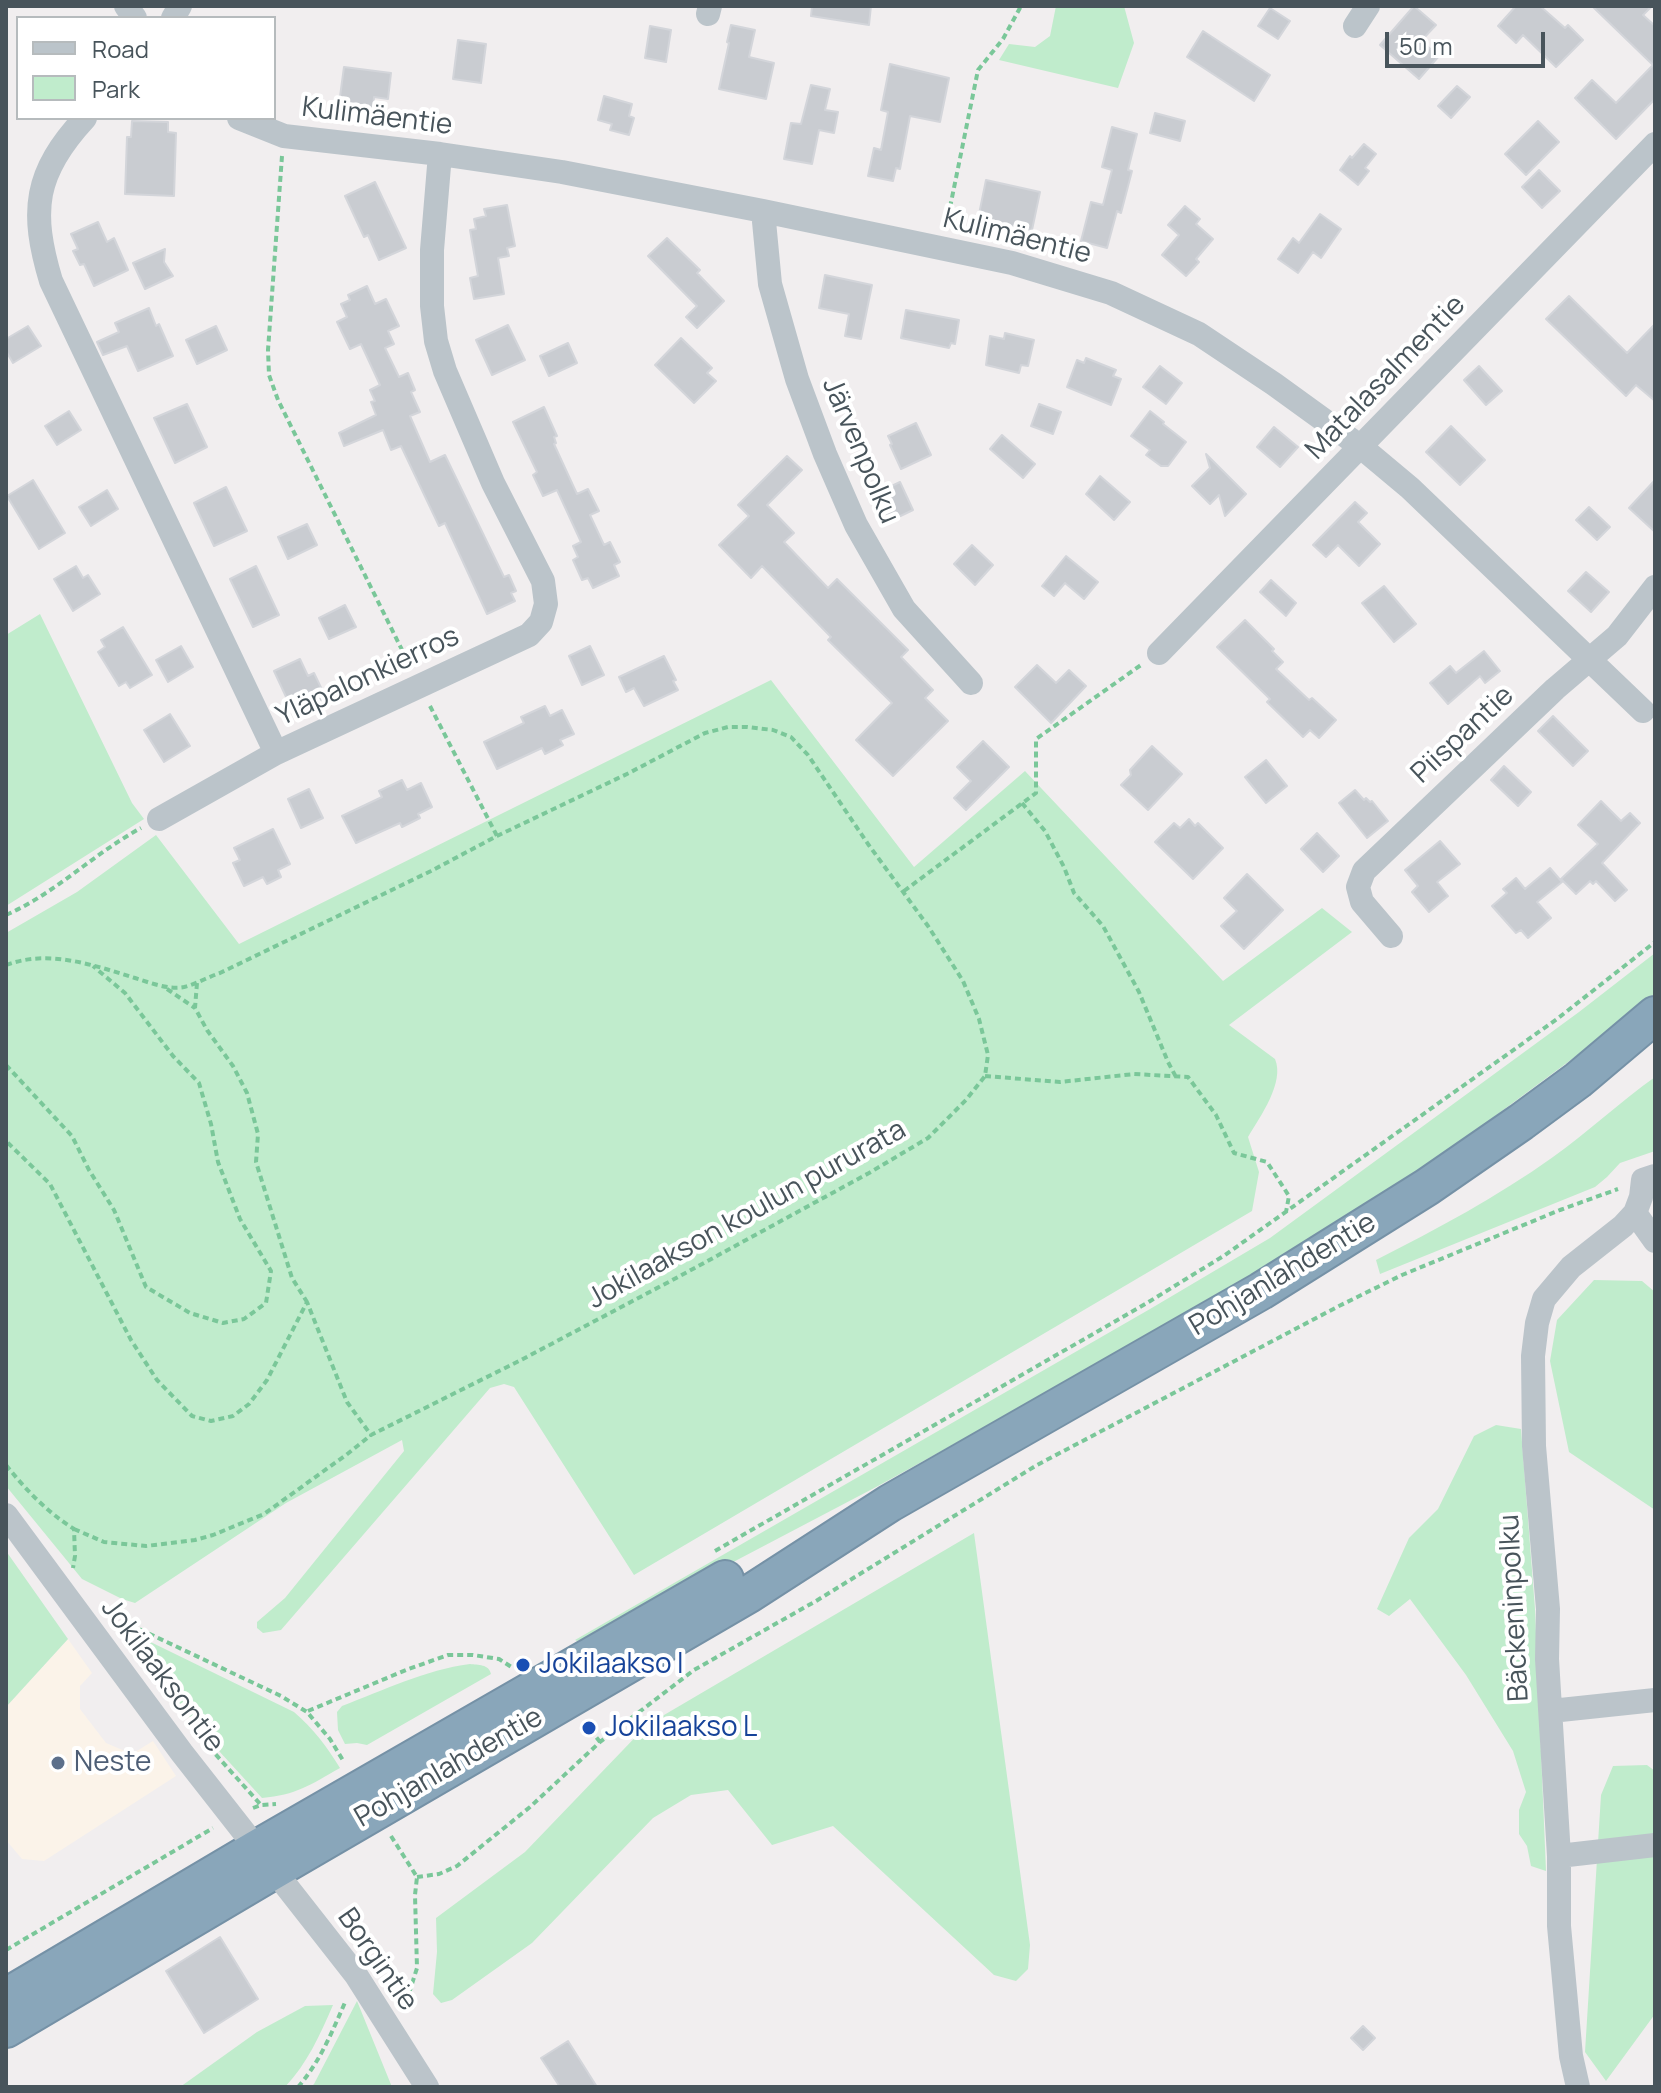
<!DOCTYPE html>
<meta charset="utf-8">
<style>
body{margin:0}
#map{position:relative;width:1661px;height:2093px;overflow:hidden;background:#f1eeef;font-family:Manrope,sans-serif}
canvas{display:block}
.frame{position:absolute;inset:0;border:8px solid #48545b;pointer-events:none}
.legend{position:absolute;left:16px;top:16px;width:260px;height:104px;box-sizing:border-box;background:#fff;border:2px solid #b6bbbd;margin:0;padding:10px 14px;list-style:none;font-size:24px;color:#48545b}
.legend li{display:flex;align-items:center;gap:16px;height:40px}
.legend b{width:40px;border:2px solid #b6bbbd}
.scale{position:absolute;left:1385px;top:32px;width:160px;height:36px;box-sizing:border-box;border:4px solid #48545b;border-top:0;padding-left:10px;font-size:24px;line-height:28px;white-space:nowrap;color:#48545b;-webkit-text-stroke:6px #fff;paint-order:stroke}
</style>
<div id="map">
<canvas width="1661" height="2093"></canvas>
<div class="frame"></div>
<ul class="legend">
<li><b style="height:10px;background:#bbc4ca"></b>Road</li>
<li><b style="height:22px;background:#c0eccc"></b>Park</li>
</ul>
<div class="scale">50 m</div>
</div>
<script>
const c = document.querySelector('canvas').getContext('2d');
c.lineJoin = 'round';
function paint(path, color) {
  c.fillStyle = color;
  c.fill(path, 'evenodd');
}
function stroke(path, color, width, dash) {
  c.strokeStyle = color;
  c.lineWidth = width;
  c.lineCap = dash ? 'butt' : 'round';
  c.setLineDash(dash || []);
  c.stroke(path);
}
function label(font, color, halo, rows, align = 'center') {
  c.font = font + ' Manrope,sans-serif';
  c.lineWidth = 8;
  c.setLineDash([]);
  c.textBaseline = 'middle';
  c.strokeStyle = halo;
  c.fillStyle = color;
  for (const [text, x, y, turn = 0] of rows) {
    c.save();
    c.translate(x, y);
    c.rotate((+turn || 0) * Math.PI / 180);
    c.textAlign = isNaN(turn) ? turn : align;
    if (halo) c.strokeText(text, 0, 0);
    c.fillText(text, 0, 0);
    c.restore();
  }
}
paint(new Path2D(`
 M68,1639L92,1673L80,1686V1709L106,1743L132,1754L153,1741L176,1776L44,1861L22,1859L6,1840V1707Z`), '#fbf3e9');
paint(new Path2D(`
 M1056,6H1124L1134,43L1118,88L999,60L1009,44L1035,47L1050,36Z
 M40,614L132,803L144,819L6,906V635Z
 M771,680L914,867L1025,771L1223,981L1322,908L1352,932L1229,1025L1275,1059C1285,1082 1260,1117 1248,1137L1259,1172L1252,1211L634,1575L514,1387L504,1384L490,1388L281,1630L263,1633L257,1628V1622L285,1598L404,1451L402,1440L286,1503L135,1603L122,1599L82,1579L6,1486V933L77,892L156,835L239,944Z
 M1655,953V993L1591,1045L1414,1176L1276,1262L1161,1330L878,1486L600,1632L577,1641L575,1640L1150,1309L1270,1238L1579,1012Z
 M1655,1077V1151L1620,1163L1607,1177L1595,1187L1380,1274L1376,1260C1437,1229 1497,1197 1553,1157C1588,1132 1620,1102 1655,1077Z
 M1594,1280L1642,1281L1655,1292V1510L1569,1452L1550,1361L1557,1320Z
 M1496,1425L1521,1429L1535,1609L1546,1871L1531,1866L1527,1846L1519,1834V1810L1526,1792L1513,1751L1466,1675L1410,1599L1389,1616L1377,1609L1409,1538L1438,1509L1474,1436Z
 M974,1533L1030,1945L1028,1969L1016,1981L994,1975L833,1826L772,1845L728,1790L691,1795L653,1818L532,1943L452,2000L441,2003L433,1994L437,1952L436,1918L525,1852L647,1725Z
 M6,1551L68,1639L6,1707Z
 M126,1630L294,1712C314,1729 327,1747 340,1768C310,1785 296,1795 262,1798L208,1739L122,1636L121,1631Z
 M470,1664C478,1665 489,1664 491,1674L367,1745L357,1743L345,1744L338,1730L337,1712L342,1706C384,1690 425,1670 470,1664Z
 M1647,1765L1655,1771V2014L1606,2081L1585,2052L1601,1795L1613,1766Z
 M357,2001L392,2087H311L314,2084Z
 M333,2005C320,2035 307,2064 285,2087H180L257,2032L305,2006Z`), '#c0eccc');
const building = new Path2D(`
 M812,6H871L869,25L811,16Z
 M1414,6L1436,25L1421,41L1439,56L1419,79L1380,45Z
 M1516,6H1540L1565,28L1568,25L1583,40L1556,67L1523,35L1516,43L1498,26Z
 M1592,6H1652L1643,15L1655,26V99L1616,139L1575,98L1592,80L1616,103L1653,65Z
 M1270,8L1290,21L1278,39L1258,26Z
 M731,25L755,30L749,57L774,63L766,99L719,89L729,43L727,42Z
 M650,26L671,30L666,62L645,58Z
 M1203,31L1270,75L1254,101L1187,57Z
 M458,40L486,44L481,83L453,79Z
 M890,64L949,78L940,122L910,116L900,169L896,168L893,181L868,176L874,148L881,150L888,112L881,110Z
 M344,67L391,73L388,99L374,97L373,109L339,104Z
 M811,85L830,89L825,110L838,112L834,133L819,130L812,164L784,159L791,123L801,124Z
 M1457,86L1470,97L1451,118L1438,106Z
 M604,96L632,104L629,116L634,118L629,135L610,130L612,124L598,120Z
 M1155,113L1185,121L1180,141L1150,133Z
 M132,121L168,122V132L176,133L174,196L125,194L127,137H131Z
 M1538,121L1559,142L1526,175L1505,154Z
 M1112,127L1137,134L1128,170L1132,171L1121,213L1117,211L1107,248L1081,241L1091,202L1103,205L1112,170L1102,167Z
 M1364,144L1376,154L1365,168L1369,171L1358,185L1340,170L1350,156L1352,158Z
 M1539,170L1560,191L1542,208L1522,187Z
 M986,180L1040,192L1032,230L978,219Z
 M375,182L406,248L379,260L368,235L364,237L345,196Z
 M507,205L515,246L507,248L509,256L498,258L504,294L474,299L470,278L478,276L470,230L476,229L474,219L486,216L484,209Z
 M1185,206L1200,219L1196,224L1213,239L1196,259L1199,262L1186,276L1162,255L1179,235L1168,225Z
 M1320,214L1341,229L1321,258L1313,252L1298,273L1278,259L1293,238L1299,243Z
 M98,222L107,242L114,238L128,270L94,286L84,264L80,265L73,251L78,249L71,234Z
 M667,238L700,270L697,273L724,301L697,328L686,317L697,306L648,256Z
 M165,249L164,262L173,276L145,289L133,263Z
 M825,275L872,285L861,339L845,336L849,314L819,308Z
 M367,286L375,304L386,299L399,326L388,331L394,344L385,348L399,377L408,373L415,390L411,392L420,412L410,416L430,462L445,455L504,577L509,575L516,591L511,593L515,601L487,614L445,523L439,526L401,446L391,450L383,430L344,446L339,433L376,415L371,402L375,401L370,390L380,385L361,344L350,349L337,322L347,317L341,304L350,300L348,295Z
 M1569,296L1627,353L1655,324V401L1636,385L1626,396L1546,319Z
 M149,308L156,326L159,324L173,356L138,371L127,346L103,355L97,342L119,332L115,323Z
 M906,310L959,320L955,344L951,343L949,348L901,338Z
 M508,325L525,360L492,375L476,340Z
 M28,326L41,346L13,363L6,351V339Z
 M216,326L227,350L197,364L186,340Z
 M1005,333L1034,340L1028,366L1021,365L1019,373L986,365L990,336L1004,339Z
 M681,338L712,368L707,373L716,381L694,403L655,365Z
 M568,343L577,363L549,376L540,356Z
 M1086,358L1116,370L1113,376L1121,379L1111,405L1067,387L1077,360L1084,363Z
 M1160,366L1182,383L1166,404L1143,387Z
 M1479,366L1502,391L1486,405L1464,380Z
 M187,404L207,447L175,463L154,418Z
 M1039,404L1061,412L1053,434L1031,426Z
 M544,407L557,436L554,437L556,443L554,444L577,494L588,489L599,511L590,515L604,545L610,542L620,562L614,565L619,576L593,588L588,578L582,580L573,560L578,557L573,546L581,542L557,490L543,496L533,475L537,472L513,422Z
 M69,411L81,430L57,445L45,426Z
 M1150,411L1164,422L1163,424L1186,442L1168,466H1161L1146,455L1150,450L1131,436Z
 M916,423L931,455L901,469L890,445L892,444L888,436Z
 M1451,426L1485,460L1460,485L1426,452Z
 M1274,427L1298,447L1280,467L1257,447Z
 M1002,435L1035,464L1023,478L990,449Z
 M1206,454L1246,494L1225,516L1219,495L1210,504L1192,486L1210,468Z
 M787,456L802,470L767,505L794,533L784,542L828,588L837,579L908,650L901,657L933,690L925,698L948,721L893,776L856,740L892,703L828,640L831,637L762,566L751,578L719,545L749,516L738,505Z
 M1100,476L1130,502L1114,520L1086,494Z
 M33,480L65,533L39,549L7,496Z
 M1655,480V532L1629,508Z
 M900,482L913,510L890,521L877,493Z
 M226,487L247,531L214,546L194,503Z
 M107,490L118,509L91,526L79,507Z
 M1355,502L1367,513L1358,522L1380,544L1359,566L1338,545L1326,557L1313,545Z
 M1589,507L1610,527L1597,540L1576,520Z
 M307,524L317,545L288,559L278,537Z
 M972,545L993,565L975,585L954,564Z
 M1066,556L1098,582L1084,599L1065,583L1054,596L1042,586Z
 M76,566L83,578L88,575L100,594L73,611L54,579Z
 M256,566L279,615L253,627L230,579Z
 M1586,572L1609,592L1591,612L1568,591Z
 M1271,580L1296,603L1286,616L1260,592Z
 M1384,586L1416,624L1394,642L1362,603Z
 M345,605L356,627L329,639L319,618Z
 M1245,620L1274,649L1272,651L1283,662L1276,669L1309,700L1312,698L1336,720L1319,738L1310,730L1303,737L1267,702L1270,699L1217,647Z
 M123,627L152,675L130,688L126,682L119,686L98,652L105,647L101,640Z
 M181,646L193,667L168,682L156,660Z
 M590,646L604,675L582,685L569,656Z
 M1484,651L1500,671L1485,683L1480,676L1448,704L1430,683L1450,666L1456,673Z
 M664,656L676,680L673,681L678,690L644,706L634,688L626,692L619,677Z
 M300,659L308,676L314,673L327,700L294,714L274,671Z
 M1037,665L1056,683L1069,670L1086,686L1051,723L1015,687Z
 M545,706L550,716L562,710L574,734L560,740L563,745L545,754L542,748L497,769L484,742L524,723L521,717Z
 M170,714L190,746L164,762L144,730Z
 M1553,716L1588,751L1573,766L1538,731Z
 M983,741L1009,767L966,810L954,798L971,781L957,767Z
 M1152,746L1182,774L1148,810L1121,785L1131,775L1130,770Z
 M1266,760L1287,786L1266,803L1245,777Z
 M1504,766L1531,792L1518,806L1491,780Z
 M402,780L407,790L421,783L432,807L418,814L420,818L402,827L400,823L356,843L342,816L382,797L379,791Z
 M309,789L323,818L301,828L288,799Z
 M1355,790L1364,800L1366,798L1370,802L1372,801L1388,821L1367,838L1339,803Z
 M1601,801L1621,821L1630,813L1640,823L1602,863L1627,890L1615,901L1596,881L1593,884L1590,881L1576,894L1561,879L1598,844L1578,825Z
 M1189,819L1195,826L1198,823L1223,848L1193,879L1155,842L1174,823L1180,828Z
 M273,829L290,864L278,870L281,877L267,884L263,877L244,886L233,863L240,860L234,848Z
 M1317,833L1339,856L1323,872L1301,849Z
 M1440,841L1460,864L1437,882L1448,896L1429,912L1412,892L1418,886L1405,870Z
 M1550,868L1562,882L1537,902L1551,918L1528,938L1521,930L1516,933L1492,906L1507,893L1503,889L1516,878L1525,889Z
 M1247,874L1283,910L1244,949L1221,926L1237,911L1224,898Z
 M220,1937L258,1999L204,2033L166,1971Z
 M1363,2026L1375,2038L1363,2050L1351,2038Z
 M568,2041L597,2087H560L541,2058Z`);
paint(building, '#c9ccd1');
stroke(building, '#d3d5da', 2);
const highway = new Path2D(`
 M6,1997L256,1849L725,1579
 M6,2029L273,1871L749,1594L890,1503L1261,1291L1427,1187L1521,1122L1578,1080L1655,1015`);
stroke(highway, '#7591a6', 40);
stroke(new Path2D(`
 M282,156L268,350L269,375L278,400L410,666
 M946,227L978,70L1003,39L1021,6
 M430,706L497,836
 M1022,803L1045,831L1064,867L1074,893L1103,926L1139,992L1168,1062L1176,1077
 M904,891L1036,793V739L1141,665
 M6,915C56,893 93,854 141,828
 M6,965C49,949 93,965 135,978C151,983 168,990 184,987C196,984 208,977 220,973L431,871L497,836L629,773L705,733L728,727H747L773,730L791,737L808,755L868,844L928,926L963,981L979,1019L988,1055L985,1076L966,1100L928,1138L869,1173L680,1276L521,1360L371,1435L347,1402L307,1302L267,1380L249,1404L233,1416L211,1421L192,1416L157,1380L131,1340L50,1184L6,1141
 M197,983L195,1008L207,1030L233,1066L247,1093L258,1134L256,1162L292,1278L307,1302
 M167,989L195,1008
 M6,1065L72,1136L89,1170L114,1210L146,1287L190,1313L223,1323L244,1319L266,1303L271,1271L240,1219L218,1162L211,1124L199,1083L173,1056L125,993L93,966
 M985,1076L1060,1082L1134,1074L1188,1077L1216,1115L1234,1153L1267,1162L1289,1196L1286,1212
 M6,1465C26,1490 47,1512 74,1529L75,1556L73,1568
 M74,1529L104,1542L146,1546L195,1540L213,1535L264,1514L346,1455L371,1435
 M715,1551L1147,1303L1225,1255L1557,1019L1655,942
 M111,1622H120L135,1627L281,1696L307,1712L330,1739L344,1762
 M308,1711L406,1670L448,1655H473L499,1659L513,1668
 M584,1722L600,1742
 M209,1747L261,1805
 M253,1808L261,1805L276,1804
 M391,1836L417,1877L415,1895L417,1968L404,2009
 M417,1877L439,1874L457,1866L530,1807L600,1742L694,1670L816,1601L1037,1465L1339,1306L1402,1275L1560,1210L1618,1189
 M6,1950L213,1828
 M298,2087C320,2062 333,2030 346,2000`), '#7ac799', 4, [6, 4]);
stroke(new Path2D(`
 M126,6L135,18
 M708,14L710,6
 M173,18L180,6
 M1355,26L1368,6
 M85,118C34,173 30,211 51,281L276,753
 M239,118L284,136L440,154L562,172L763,211L1012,263L1111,293L1199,334L1274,384L1361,447L1410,488L1643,711
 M763,211L770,284L797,379L825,454L856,525L904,609L971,683
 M1159,653L1655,144
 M159,819L276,753L529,635L541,622L546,604L543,581L493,483L445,371L436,341L432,306V250L440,154
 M1391,936L1362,902L1358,887L1364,871L1555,689L1617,636L1655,587
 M1635,1213L1655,1241
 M6,1515L182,1753L356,1975L427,2087
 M1551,1711L1655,1700
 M1559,1856L1655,1845
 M1578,2087L1571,2056L1559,1926V1856L1547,1659L1548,1609L1534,1446L1533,1356L1537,1323L1544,1299L1571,1267L1623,1226L1635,1213L1641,1197L1643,1180L1655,1176`), '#bbc4ca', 24);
stroke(highway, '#89a6ba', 36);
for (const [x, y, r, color] of [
 [523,1665,8,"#1a4fb4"],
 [589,1728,8,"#1a4fb4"],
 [58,1763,8,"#5c6f8a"]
]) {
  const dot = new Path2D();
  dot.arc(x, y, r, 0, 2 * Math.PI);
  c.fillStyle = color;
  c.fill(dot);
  stroke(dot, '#fff', 3);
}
label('28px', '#48545b', '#fff', [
 ["Kulimäentie",377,117,7],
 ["Kulimäentie",1017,237,14],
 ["Matalasalmentie",1386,378,-46],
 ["Järvenpolku",860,451,67],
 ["Yläpalonkierros",368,677,-25],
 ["Piispantie",1463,735,-43],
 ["Jokilaakson koulun pururata",747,1215,-29],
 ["Pohjanlahdentie",1283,1275,-31],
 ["Bäckeninpolku",1515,1608,-93],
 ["Jokilaaksontie",162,1676,53],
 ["Pohjanlahdentie",449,1768,-30],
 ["Borgintie",377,1960,55]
]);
label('28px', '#164399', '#fff', [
 ["Jokilaakso I",539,1665],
 ["Jokilaakso L",605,1728]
], 'left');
label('28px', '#4e5e75', '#fff', [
 ["Neste",74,1763]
], 'left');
</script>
